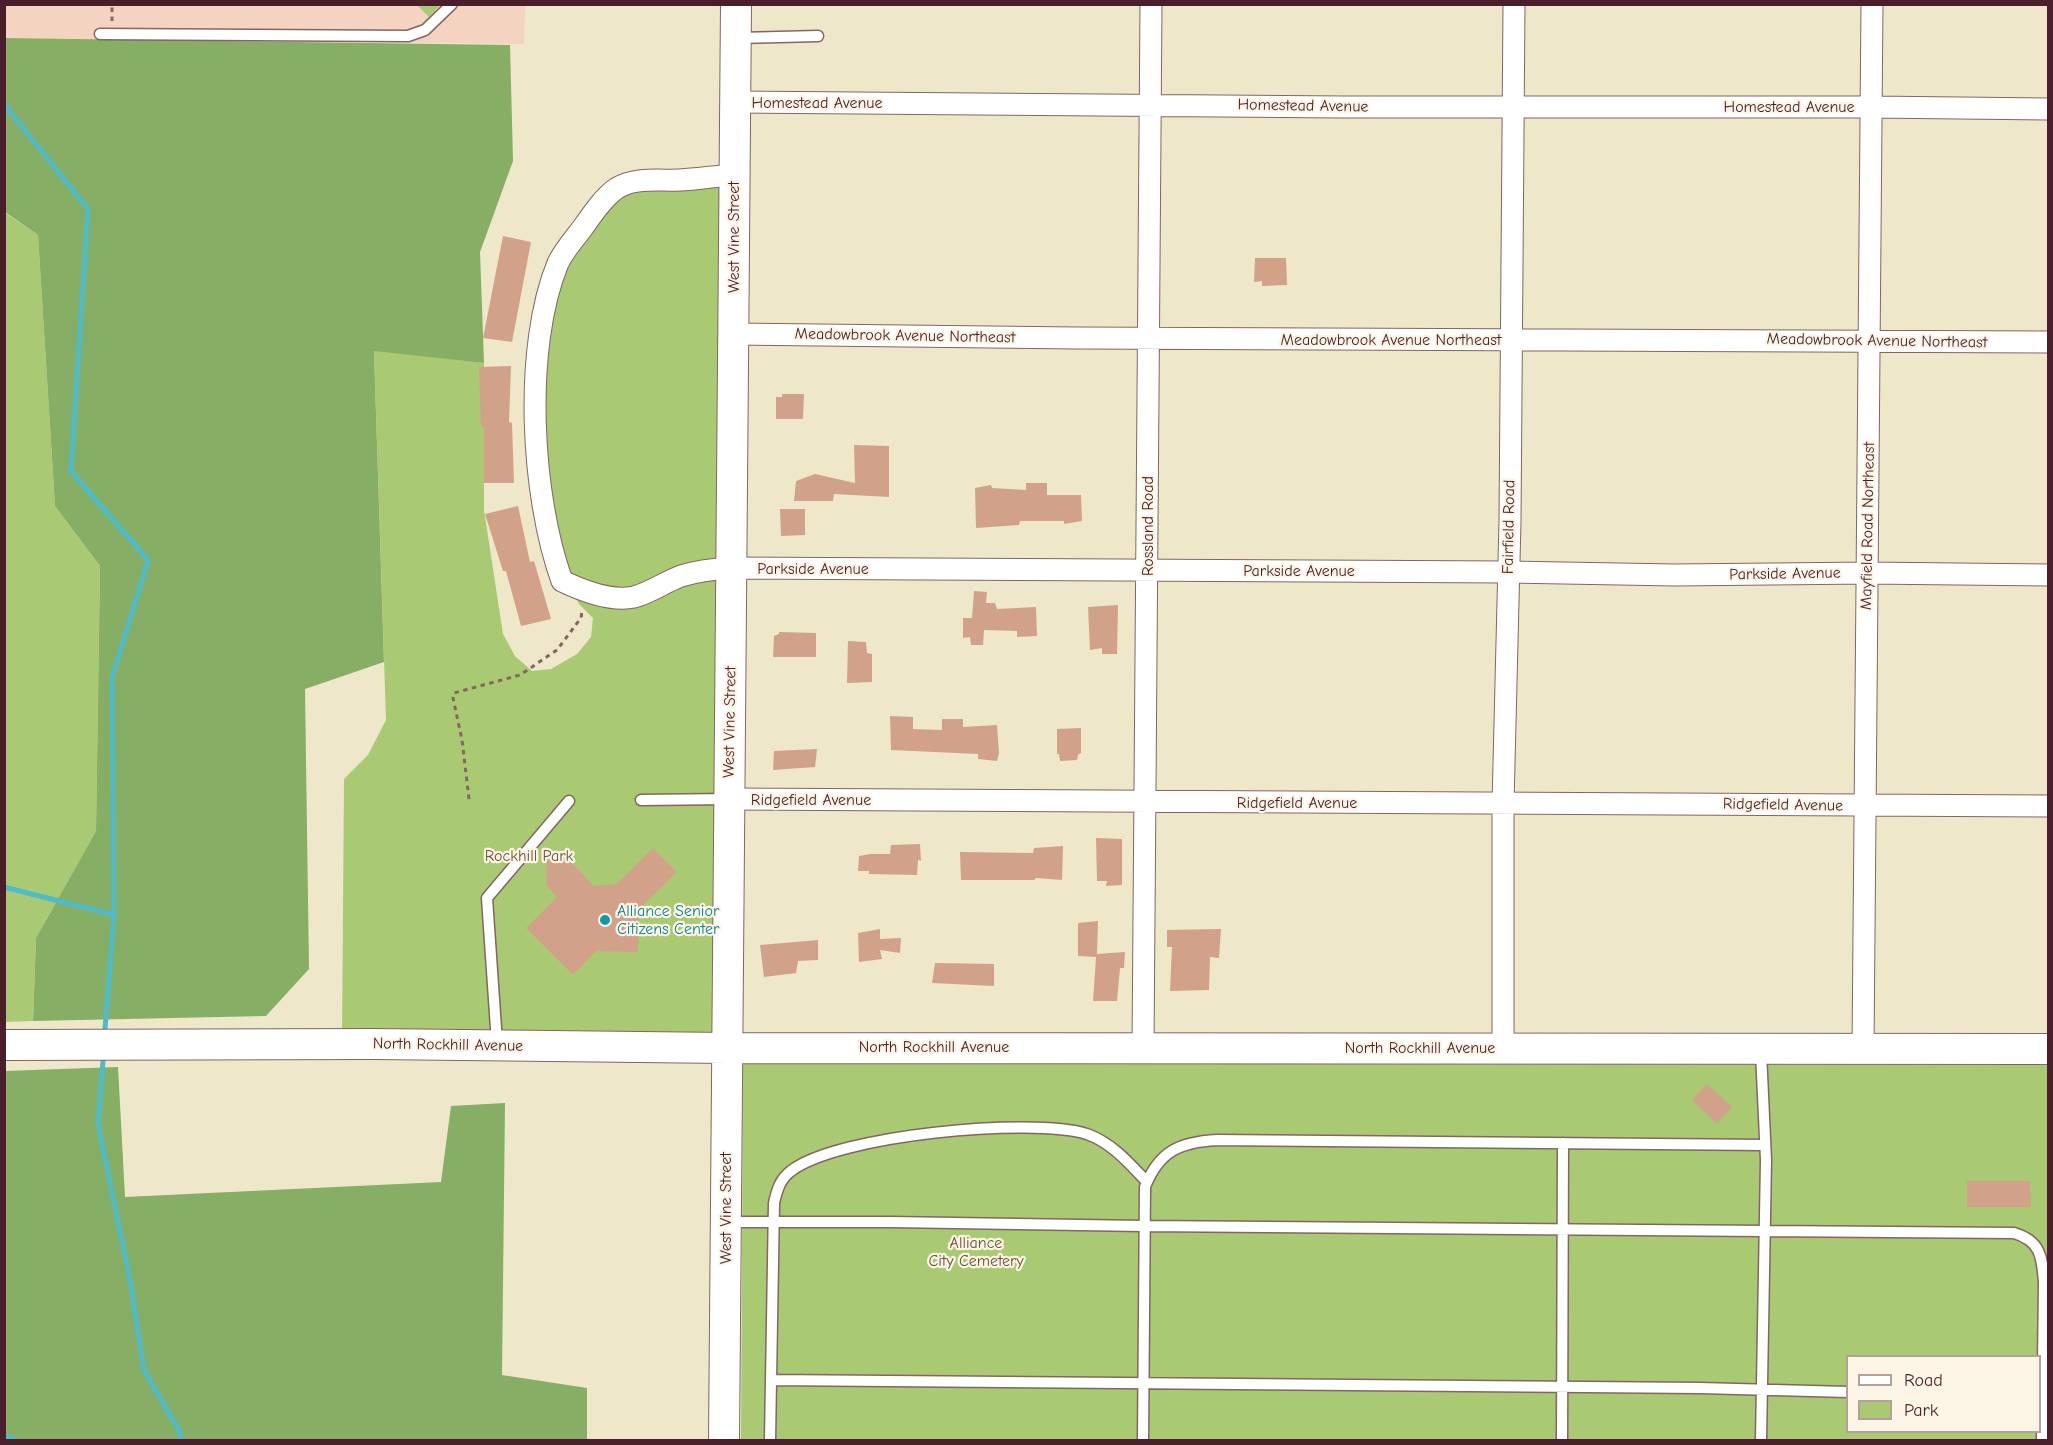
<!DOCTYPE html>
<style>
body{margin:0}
#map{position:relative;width:2053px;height:1445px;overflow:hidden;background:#efe7c9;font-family:"Comic Neue",sans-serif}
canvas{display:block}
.frame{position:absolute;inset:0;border:6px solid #4a1f2b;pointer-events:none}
.legend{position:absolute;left:1846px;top:1355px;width:195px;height:78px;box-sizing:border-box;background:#fcf5e5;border:2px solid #b59f9b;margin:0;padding:8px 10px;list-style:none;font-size:18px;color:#4a1f2b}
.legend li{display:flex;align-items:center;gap:12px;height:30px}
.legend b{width:30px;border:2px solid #b59f9b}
</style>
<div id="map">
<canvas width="2053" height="1445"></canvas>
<div class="frame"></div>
<ul class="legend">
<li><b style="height:8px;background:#fff"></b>Road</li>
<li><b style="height:16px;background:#a9ca72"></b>Park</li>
</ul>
</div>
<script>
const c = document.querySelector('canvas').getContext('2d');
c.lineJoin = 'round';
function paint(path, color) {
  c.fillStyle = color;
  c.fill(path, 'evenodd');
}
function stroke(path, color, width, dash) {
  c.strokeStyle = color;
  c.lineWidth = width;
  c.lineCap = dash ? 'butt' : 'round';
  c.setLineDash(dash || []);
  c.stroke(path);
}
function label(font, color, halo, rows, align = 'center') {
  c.font = font + ' "Comic Neue",sans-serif';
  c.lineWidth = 4.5;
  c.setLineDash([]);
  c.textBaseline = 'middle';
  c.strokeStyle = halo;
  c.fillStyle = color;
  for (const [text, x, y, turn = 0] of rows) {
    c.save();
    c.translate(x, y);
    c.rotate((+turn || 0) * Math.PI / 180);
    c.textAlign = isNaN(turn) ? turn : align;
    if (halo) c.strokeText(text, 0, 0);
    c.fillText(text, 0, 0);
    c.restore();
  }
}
paint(new Path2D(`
 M5,5H525L524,44L5,38Z`), '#f4d3c0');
paint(new Path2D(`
 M417,5H440L429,17Z
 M724,186L717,1042L342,1040L344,779L368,755L386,720L374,350L484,363V510L503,634L515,656L532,671L551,669L577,654L591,637L593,618L579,604L567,581L544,495L543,370L557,281L601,216L628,191Z
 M4,212L38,235L55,506L100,566L96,831L36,938L33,1021L5,1022Z
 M743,1062L2048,1065V1440H741ZM1848,1356H2040V1432H1848Z`), '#a9ca72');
paint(new Path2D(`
 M5,38L510,45L513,161L480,252L484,363L374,351L384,662L305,689L309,969L266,1016L33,1021L36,938L96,831L100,566L55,506L38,235L5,212Z
 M118,1067L125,1197L441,1182L451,1106L505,1103L502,1375L587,1388V1440H5V1071Z`), '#86ae64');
stroke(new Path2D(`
 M4,104L88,209L71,471L148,560L112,678L114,915L105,1029
 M4,887L114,915
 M103,1061L98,1124L130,1280L144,1370L181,1434L179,1440
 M4,1435L16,1440`), '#4ebbc7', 5);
paint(new Path2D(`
 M503,236L531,242L512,342L483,338Z
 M1255,258H1286L1287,285L1262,286V281L1254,282Z
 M511,366L509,422L512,423L514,483H484V427H481L479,367Z
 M782,394H804L803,419H776V397H782Z
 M854,445L889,446V497L834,494L833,501H794L796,481L815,474L855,483Z
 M1026,483H1047V495H1081L1082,521L1064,524V521H1020L1019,525L976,528L975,488L991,485L992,488L1026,490Z
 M518,506L530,562L534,561L551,619L521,626L506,571H503L485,514Z
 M780,509H805V535L781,536Z
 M974,591L987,592L986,603H995L997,609L1036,607L1037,636L1017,637V631L984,630L983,645H971L970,637L963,638V618H972Z
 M1118,605L1117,654H1102V648L1090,650L1088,607Z
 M779,632L816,633V657H773L774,636L779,634Z
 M848,641L866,642L867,653L872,654V682L847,683Z
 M890,716L913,717V729L942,730V719H963V727L997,725L999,753L997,761L978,759V754L891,750Z
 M1081,728V753L1078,755L1077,760L1060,761L1059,754H1057V729Z
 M817,749L815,767L773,770L774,751Z
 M1096,838L1122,839V885L1106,886L1107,881H1097Z
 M920,844L921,861L918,860L917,875L869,874V871H858L859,856L870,854H890L891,845Z
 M1063,846L1062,880L1036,878L1034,880H961L960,852L1033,853L1034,848Z
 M653,848L677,872L639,909L638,952L596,951L573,975L526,928L557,897L546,885L547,859L569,860L594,886L617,884Z
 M1098,921L1097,954L1125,952L1124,968H1120L1117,1001H1093L1096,957L1078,956V923Z
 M880,929V939L901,938L900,953L880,950L882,959L859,962L858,933Z
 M1221,929L1219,958L1210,957L1209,990L1170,991L1172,947H1167V930Z
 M818,940V960L798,961L796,973L764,977L760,945Z
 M935,963L994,964V986L932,983Z
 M1707,1084L1732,1107L1717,1124L1692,1100Z
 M1967,1181H2030L2031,1207H1967Z`), '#d2a18a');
const lane = new Path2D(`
 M100,34L408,36L425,30L452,4
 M739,38L818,36
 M641,800L729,799
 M497,1043L487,898L569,801
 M729,1222H891L1143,1226L2014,1233C2041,1241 2042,1257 2044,1282L2042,1440
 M772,1380L1700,1388L1848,1392
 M770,1440L774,1203C777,1190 780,1179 791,1171C837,1135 1031,1117 1087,1134C1112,1143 1129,1163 1147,1182
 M1143,1440L1145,1187C1159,1151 1180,1142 1217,1140L1765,1145
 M1562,1440L1563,1143
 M1761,1440L1766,1160L1761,1052`);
const street = new Path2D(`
 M735,102L1343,107H1872L2048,109
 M734,175C716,176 698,179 680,180C659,181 636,177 617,188C604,197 593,213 584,226C576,237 564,250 558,263C523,348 531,495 562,581C583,591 611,602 634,597C650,593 665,582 681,576C697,571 714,569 731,568L1508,572L1675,575L1868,573L2048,575
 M733,334L1077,338L2048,342
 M729,799L2048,806
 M1143,1047L1151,4
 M1503,1048V804L1510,521L1514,4
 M1863,1048L1872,4`);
const secondary = new Path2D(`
 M4,1045L374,1044L727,1048L2048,1049
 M724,1440L736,4`);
stroke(lane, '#846562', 13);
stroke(street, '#846562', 23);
stroke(secondary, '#846562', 32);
stroke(new Path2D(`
 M112,21V4
 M469,799L462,740L453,698L454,693L520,675L557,650L581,618L582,611`), '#846562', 3, [4.5, 4.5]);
stroke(lane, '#fff', 10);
stroke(street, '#fff', 21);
stroke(secondary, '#fff', 30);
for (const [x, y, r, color] of [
 [605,920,6,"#0f9aa8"]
]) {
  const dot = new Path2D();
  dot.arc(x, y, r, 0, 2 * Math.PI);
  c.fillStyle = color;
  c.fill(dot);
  stroke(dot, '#fcf5e5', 2);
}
label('16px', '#4a1f2b', '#fcf5e5', [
 ["Homestead Avenue",817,103],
 ["Homestead Avenue",1303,106,1],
 ["Homestead Avenue",1789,107],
 ["West Vine Street",734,237,-90],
 ["Meadowbrook Avenue Northeast",905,336,1],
 ["Meadowbrook Avenue Northeast",1391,340],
 ["Meadowbrook Avenue Northeast",1877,341,1],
 ["Rossland Road",1148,526,-90],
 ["Mayfield Road Northeast",1868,526,-89],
 ["Fairfield Road",1509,527,-89],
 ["Parkside Avenue",813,569],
 ["Parkside Avenue",1299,571],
 ["Parkside Avenue",1785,574,-1],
 ["West Vine Street",730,722,-89],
 ["Ridgefield Avenue",811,800],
 ["Ridgefield Avenue",1297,803],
 ["Ridgefield Avenue",1783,805,1],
 ["North Rockhill Avenue",448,1045,1],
 ["North Rockhill Avenue",934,1047],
 ["North Rockhill Avenue",1420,1048],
 ["West Vine Street",726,1208,-90]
]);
label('16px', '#665240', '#fcf5e5', [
 ["Rockhill Park",529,856],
 ["Alliance",976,1243],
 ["City Cemetery",976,1261]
]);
label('16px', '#0d838f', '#fcf5e5', [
 ["Alliance Senior",617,911],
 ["Citizens Center",617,929]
], 'left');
</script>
